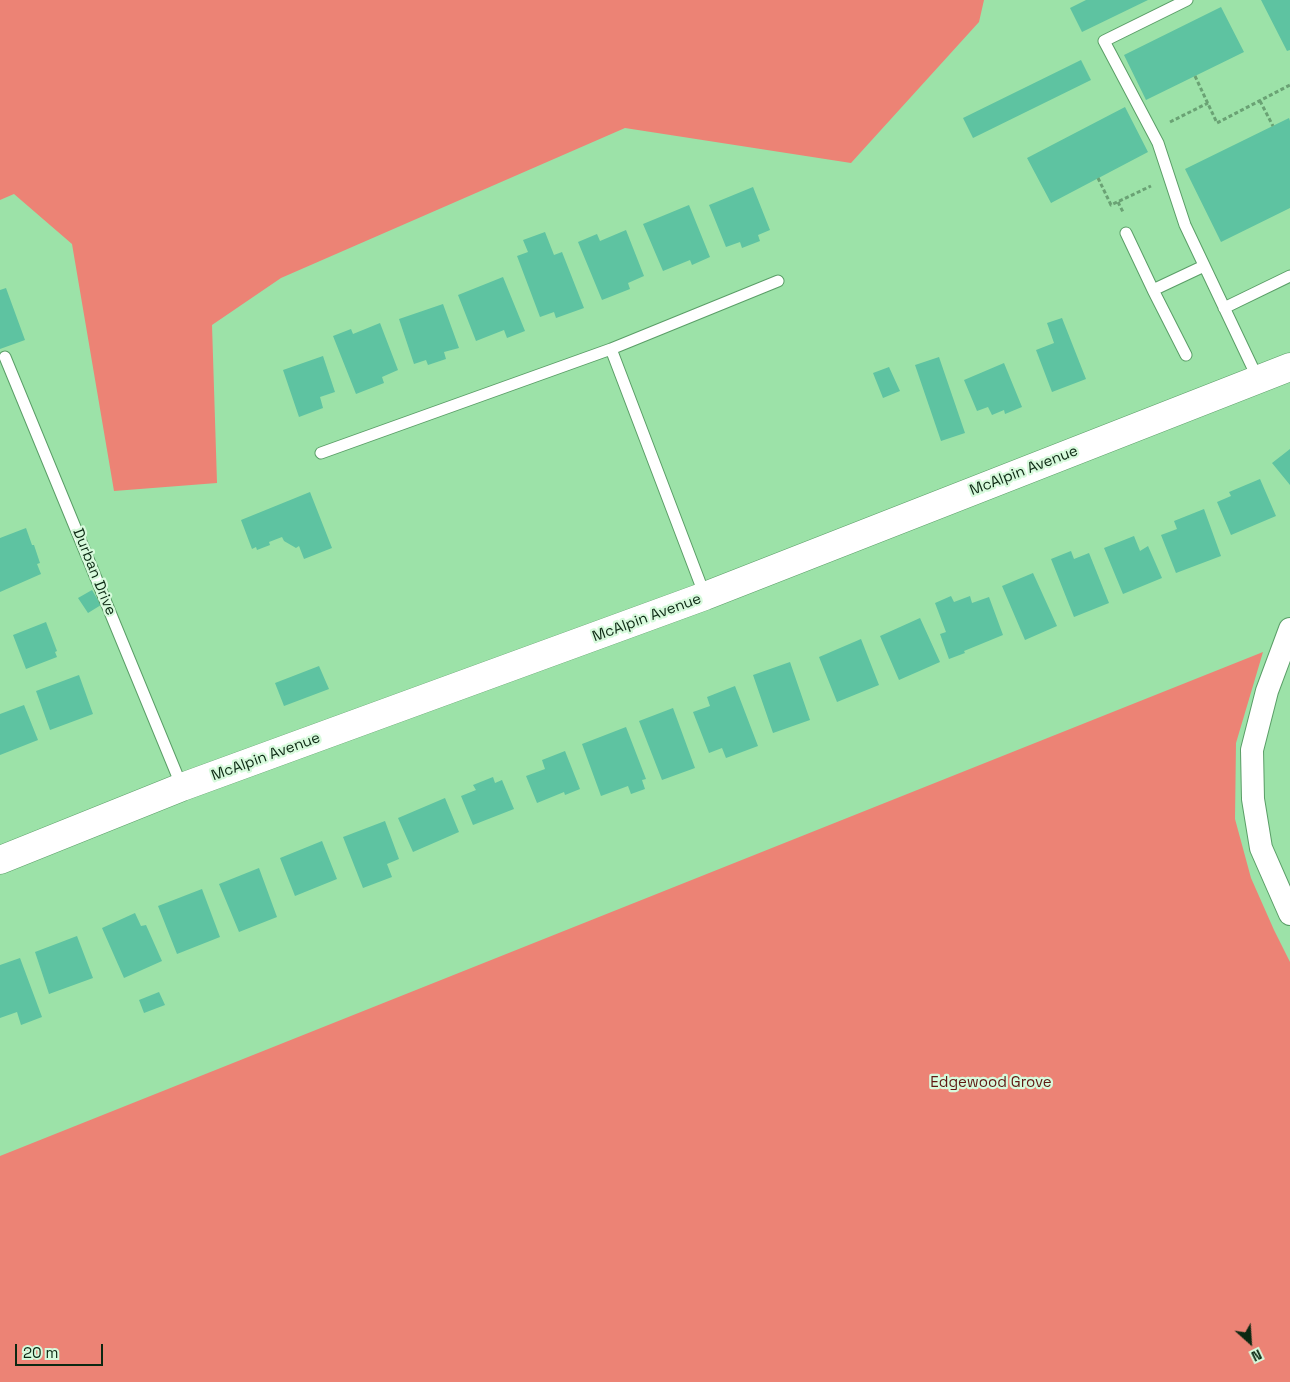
<!DOCTYPE html>
<style>
body{margin:0}
#map{position:relative;width:1290px;height:1382px;overflow:hidden;background:#9ce2a8;font-family:"Space Grotesk",sans-serif}
canvas{display:block}
.north{position:absolute;left:1225px;top:1317px;width:50px;height:50px;-webkit-text-stroke:4px #d7fadc;paint-order:stroke;rotate:154deg;font-size:14px;font-weight:700;line-height:20px;text-align:center;color:#0b2812}
.north::after{content:'';display:block;margin:auto;width:18px;height:22px;background:#0b2812;clip-path:polygon(50% 0,100% 100%,50% 72%,0 100%)}
.scale{position:absolute;left:15px;top:1344px;width:88px;height:22px;box-sizing:border-box;border:2px solid #0b2812;border-top:0;padding-left:6px;font-size:15px;line-height:18px;white-space:nowrap;color:#0b2812;-webkit-text-stroke:4px #d7fadc;paint-order:stroke}
</style>
<div id="map">
<canvas width="1290" height="1382"></canvas>
<div class="north">N</div>
<div class="scale">20 m</div>
</div>
<script>
const c = document.querySelector('canvas').getContext('2d');
c.lineJoin = 'round';
function paint(path, color) {
  c.fillStyle = color;
  c.fill(path, 'evenodd');
}
function stroke(path, color, width, dash) {
  c.strokeStyle = color;
  c.lineWidth = width;
  c.lineCap = dash ? 'butt' : 'round';
  c.setLineDash(dash || []);
  c.stroke(path);
}
function label(font, color, halo, rows, align = 'center') {
  c.font = font + ' "Space Grotesk",sans-serif';
  c.lineWidth = 4.5;
  c.setLineDash([]);
  c.textBaseline = 'middle';
  c.strokeStyle = halo;
  c.fillStyle = color;
  for (const [text, x, y, turn = 0] of rows) {
    c.save();
    c.translate(x, y);
    c.rotate((+turn || 0) * Math.PI / 180);
    c.textAlign = isNaN(turn) ? turn : align;
    if (halo) c.strokeText(text, 0, 0);
    c.fillText(text, 0, 0);
    c.restore();
  }
}
paint(new Path2D(`
 M0,0H984L979,22L851,163L625,128L281,278L212,325L217,483L114,491L72,244L14,194L0,200Z
 M1263,652L1236,743L1235,819L1251,878L1274,930L1290,962V1382H0V1156Z`), '#ec8375');
paint(new Path2D(`
 M1086,0H1148L1082,32L1070,8Z
 M1261,0H1290V50L1287,51Z
 M1221,7L1244,52L1146,100L1124,55Z
 M1081,60L1091,80L973,138L963,118Z
 M1125,107L1148,152L1051,203L1027,158Z
 M1289,118L1290,121V208L1221,242L1185,169Z
 M753,187L770,230L758,235L760,241L742,248L740,242L726,247L709,205Z
 M689,205L710,257L692,265L690,260L663,271L643,224Z
 M626,230L644,276L628,283L630,289L602,300L578,242L597,234L600,241Z
 M545,232L554,255L562,252L584,308L556,318L554,312L540,317L517,256L528,252L523,240Z
 M503,277L525,331L507,338L504,330L476,341L458,295Z
 M6,288L25,340L0,349V290Z
 M443,304L459,348L444,352L446,359L428,365L426,360L414,364L399,319Z
 M1062,318L1086,379L1052,392L1036,350L1054,343L1047,323Z
 M380,323L398,370L382,377L384,383L356,394L333,336L351,329L353,334Z
 M323,356L335,392L320,397L323,408L299,417L283,370Z
 M939,357L965,433L941,441L915,365Z
 M1004,363L1022,407L1005,414L1004,410L992,415L988,407L977,411L964,380Z
 M889,367L900,391L883,398L873,373Z
 M1290,449V485L1272,463Z
 M1260,479L1276,516L1231,535L1217,502L1231,496L1229,492Z
 M310,492L332,548L304,559L299,546L296,548L284,541L282,537L269,542L270,545L257,550L256,547L252,549L241,520Z
 M1204,509L1221,556L1176,573L1161,535L1177,529L1174,521Z
 M26,528L32,545H34L40,563L37,564L41,574L0,592V538Z
 M1134,536L1140,551L1148,546L1162,578L1123,594L1104,548Z
 M1071,551L1074,559L1089,553L1109,603L1074,617L1051,559Z
 M1033,573L1057,626L1025,640L1002,586Z
 M92,590L101,605L88,613L78,598Z
 M951,596L954,602L970,596L972,603L989,597L1003,635L964,651L965,653L949,659L940,634L946,632L935,603Z
 M920,618L940,662L899,680L880,636Z
 M46,622L57,651L55,652L57,657L26,669L13,635Z
 M861,639L879,685L837,702L819,657Z
 M790,662L810,720L773,733L753,675Z
 M319,666L329,689L284,706L275,683Z
 M79,675L93,714L50,730L36,691Z
 M735,686L758,746L726,758L722,748L709,753L693,712L710,706L707,697Z
 M24,705L38,740L0,755V714Z
 M673,708L695,768L662,780L639,721Z
 M626,727L646,779L642,780L645,789L631,794L628,786L601,796L582,744Z
 M565,751L580,789L565,795L564,792L537,803L526,776L545,769L542,760Z
 M493,777L495,783L502,780L514,809L473,825L461,796L476,790L473,785Z
 M445,798L459,832L413,852L398,818Z
 M385,821L399,859L387,864L392,877L363,888L343,837Z
 M322,841L337,879L295,896L280,858Z
 M259,868L277,917L239,932L219,884Z
 M202,889L220,937L177,954L158,906Z
 M135,913L141,926L146,925L162,961L124,978L102,928Z
 M77,936L93,978L49,994L35,952Z
 M20,958L42,1017L21,1025L17,1012L0,1018V965Z
 M159,992L165,1005L144,1013L139,1000Z`), '#5ec3a1');
const service = new Path2D(`
 M1187,0L1104,41L1158,143L1185,225L1258,379
 M1126,233L1153,290L1186,355
 M1153,290L1204,266
 M1224,308L1290,276
 M611,349L705,596
 M5,357L182,787
 M321,453L611,349L778,281`);
const minor = new Path2D(`
 M1290,629L1267,691L1252,750L1253,799L1261,848L1290,914`);
const tertiary = new Path2D(`
 M0,860L182,787L705,596L1290,367`);
stroke(service, '#5a9e67', 13);
stroke(minor, '#5a9e67', 24);
stroke(tertiary, '#5a9e67', 29);
stroke(new Path2D(`
 M1195,76L1217,123L1290,85
 M1260,101L1273,126
 M1170,122L1208,103
 M1098,178L1111,205L1151,186
 M1118,202L1123,212`), '#6aa274', 3, [4, 2.5]);
stroke(service, '#fff', 11);
stroke(minor, '#fff', 22);
stroke(tertiary, '#fff', 28);
label('15px', '#0b2812', '#d7fadc', [
 ["McAlpin Avenue",1024,471,-21],
 ["Durban Drive",94,572,68],
 ["McAlpin Avenue",647,618,-20],
 ["McAlpin Avenue",266,757,-20]
]);
label('15px', '#5e1812', '#d7fadc', [
 ["Edgewood Grove",991,1083]
]);
</script>
